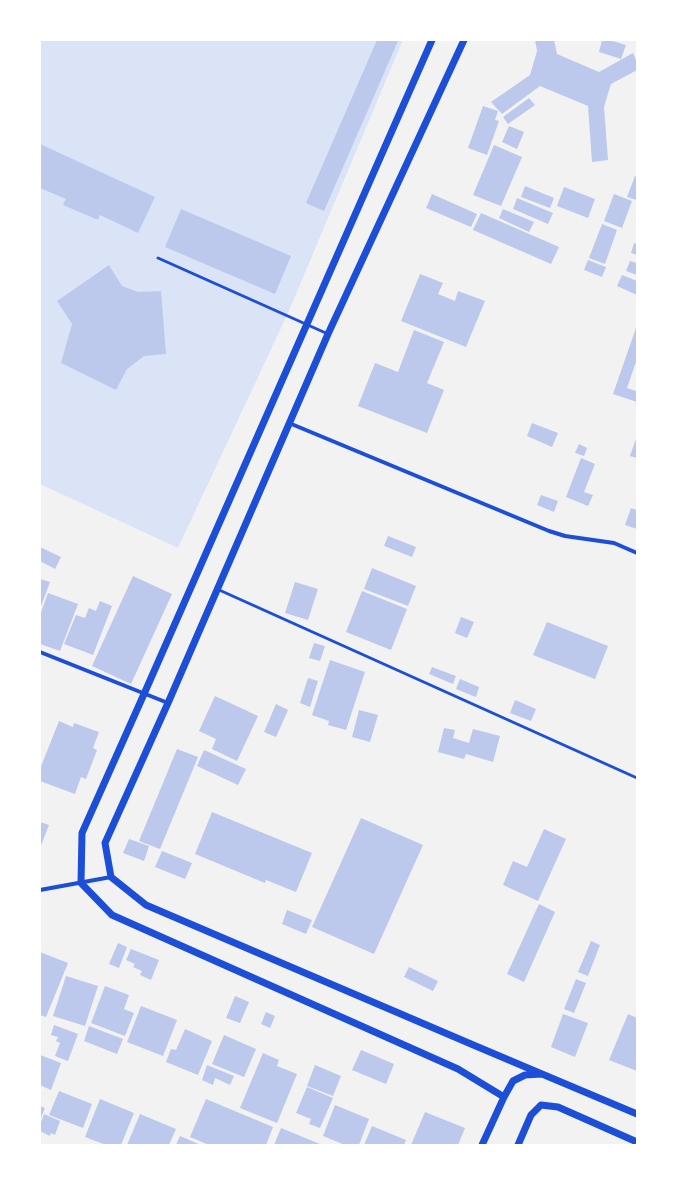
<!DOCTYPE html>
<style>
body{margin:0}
#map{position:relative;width:677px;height:1185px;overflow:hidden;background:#f2f2f2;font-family:Ubuntu,sans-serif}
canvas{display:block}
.frame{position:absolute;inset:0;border:41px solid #fff;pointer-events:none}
</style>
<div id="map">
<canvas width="677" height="1185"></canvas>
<div class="frame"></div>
</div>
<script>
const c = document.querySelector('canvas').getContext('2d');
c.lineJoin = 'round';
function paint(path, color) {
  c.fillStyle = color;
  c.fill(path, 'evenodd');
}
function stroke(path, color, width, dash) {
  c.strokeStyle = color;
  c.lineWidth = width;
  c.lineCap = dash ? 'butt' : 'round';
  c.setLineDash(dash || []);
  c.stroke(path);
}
paint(new Path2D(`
 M40,40H403L288,313L178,548L40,484Z`), '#dbe4f7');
paint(new Path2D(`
 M377,40L398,41L324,211L306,203Z
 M535,40H554L557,54L599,72L633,53L637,62V70L611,84L604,107L608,160L592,162L588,106L540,86L502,114L491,102L530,75L537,51Z
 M602,40H609L626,45L621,59L599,52Z
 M529,98L535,105L508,124L503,117Z
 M483,106L498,111L495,120L499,121L487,155L468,148Z
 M509,126L524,132L517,149L502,142Z
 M40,144L155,197L138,233L100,215L98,220L63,205L66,199L40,188Z
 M494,145L522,157L501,206L473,195Z
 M635,176L637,177V200L627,197Z
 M525,186L554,198L550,208L521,197Z
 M564,187L595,199L588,218L557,206Z
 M432,194L477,214L471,227L426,208Z
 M614,194L632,201L622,228L604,221Z
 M517,198L553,213L548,224L513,209Z
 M181,209L291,256L275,294L165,247Z
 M503,209L534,222L529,232L499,218Z
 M481,213L559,247L551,264L473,230Z
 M602,224L617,230L605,264L589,258Z
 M634,243L637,244V255L631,253Z
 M588,260L606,267L602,277L584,270Z
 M630,261L637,263V275L626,271Z
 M109,265L122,286L138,292L161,291L166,354L144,356L127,369L116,390L61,363L72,324L57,301Z
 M420,274L443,283L438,294L455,301L458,291L485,301L466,347L401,321Z
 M622,275L637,281V295L617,286Z
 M637,325V359L627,388L636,391L637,388V402L613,394Z
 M414,330L444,342L427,383L444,390L427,433L358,406L375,363L398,372Z
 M532,423L558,433L552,447L527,436Z
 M637,436V458L630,456Z
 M579,444L587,448L584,456L575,453Z
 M581,458L595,464L584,492L593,495L588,506L566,497Z
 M541,495L558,501L554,512L537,505Z
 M631,508L637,510V529L625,525Z
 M388,536L416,547L412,557L384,546Z
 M40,547L61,557L55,569L40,561Z
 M372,568L416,586L408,606L364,589Z
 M133,576L172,594L131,684L92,666Z
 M40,579L50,582L40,609Z
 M295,582L318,589L308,620L285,613Z
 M362,591L407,609L391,650L346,632Z
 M48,593L78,604L60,651L40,644V615Z
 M100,601L112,606L93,655L64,644L76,615L85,618L89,608L96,611Z
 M461,617L474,622L467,638L455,633Z
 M547,622L608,646L595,679L533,655Z
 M314,643L325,646L320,661L309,658Z
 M330,660L365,672L346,730L328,725L329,721L312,715Z
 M432,667L456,676L453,684L429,674Z
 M308,678L318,681L310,707L300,703Z
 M460,679L479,687L476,697L456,689Z
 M215,696L258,716L237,761L212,749L216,739L199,731Z
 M515,700L536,709L531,721L510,713Z
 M276,704L288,710L276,737L264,732Z
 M359,710L378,715L370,742L352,737Z
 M59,721L73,727L74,723L99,732L93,748L97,750L86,779L81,777L75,794L40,781V769Z
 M444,728L455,730L453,738L469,743L473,729L500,736L493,762L466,754L464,759L438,752Z
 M177,749L198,757L160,849L139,841Z
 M204,750L246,769L238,785L197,766Z
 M212,812L312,853L296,892L266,880L265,883L195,854Z
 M361,818L423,845L374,954L312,927Z
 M40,822L49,825L40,848Z
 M544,829L566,839L538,901L503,885L513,861L527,867Z
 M129,839L149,846L144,861L123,853Z
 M162,851L192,863L185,879L155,867Z
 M539,904L555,912L524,982L507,974Z
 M287,910L312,920L306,934L282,924Z
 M591,941L600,945L588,976L578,972Z
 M118,943L127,947L119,968L109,964Z
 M131,949L159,960L151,980L140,975L142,971L133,967L135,964L126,960Z
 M40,952L68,963L46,1017L40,1015Z
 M409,967L438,981L433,991L404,977Z
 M66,976L98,986L85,1026L53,1016Z
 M576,979L586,983L574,1013L564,1009Z
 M105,986L129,995L124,1009L134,1013L125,1036L91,1023Z
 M235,996L249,1002L240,1023L226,1018Z
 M141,1006L177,1020L163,1056L127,1042Z
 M266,1012L275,1016L270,1028L261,1024Z
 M563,1014L588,1023L575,1057L551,1047Z
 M628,1014L637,1018V1071L609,1060Z
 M54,1025L78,1034L68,1061L55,1056L60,1043L56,1041L58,1037L51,1035Z
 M89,1026L123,1039L117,1054L84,1041Z
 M185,1029L212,1041L198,1075L166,1062L171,1049L176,1050Z
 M224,1035L256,1049L244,1077L212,1064Z
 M361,1050L394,1064L386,1084L352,1070Z
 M263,1053L279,1060L277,1066L297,1074L277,1123L240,1108Z
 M40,1055L61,1063L51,1090L40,1085Z
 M207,1065L234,1076L230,1085L215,1078L213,1085L202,1080Z
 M315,1065L341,1076L333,1096L307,1086Z
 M307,1087L333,1098L320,1128L309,1124L311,1119L296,1113Z
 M59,1091L92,1104L83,1128L49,1115Z
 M100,1099L134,1113L121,1145H106L85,1137Z
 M206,1099L273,1127L266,1145H209L190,1137Z
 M335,1105L369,1119L359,1145H345L323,1136Z
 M40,1106L45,1108L40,1120Z
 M425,1112L465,1128L458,1145H411Z
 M44,1114L60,1121L55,1135L51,1133L50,1136L40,1131V1125Z
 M140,1114L176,1129L169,1145H127Z
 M372,1126L406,1140L404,1145H364Z
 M281,1128L320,1144V1145H274Z
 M180,1136L201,1145H176Z`), '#bdc9ec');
stroke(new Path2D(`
 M158,258L328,334
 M217,589L637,778`), '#1d4ed8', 3);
stroke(new Path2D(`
 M289,423L549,531L565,536L614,543L637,553
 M40,652L168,703
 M40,890L111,877`), '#1d4ed8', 4);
stroke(new Path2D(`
 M432,40L144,694L82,833L81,883L112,915L458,1069L504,1097
 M464,40L328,334L168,703L105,843L111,877L146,905L471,1044L542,1074
 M482,1145L504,1097L513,1081L525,1075L542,1074L637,1114
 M518,1145L531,1115L541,1105L558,1107L637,1142`), '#1d4ed8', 7);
</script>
